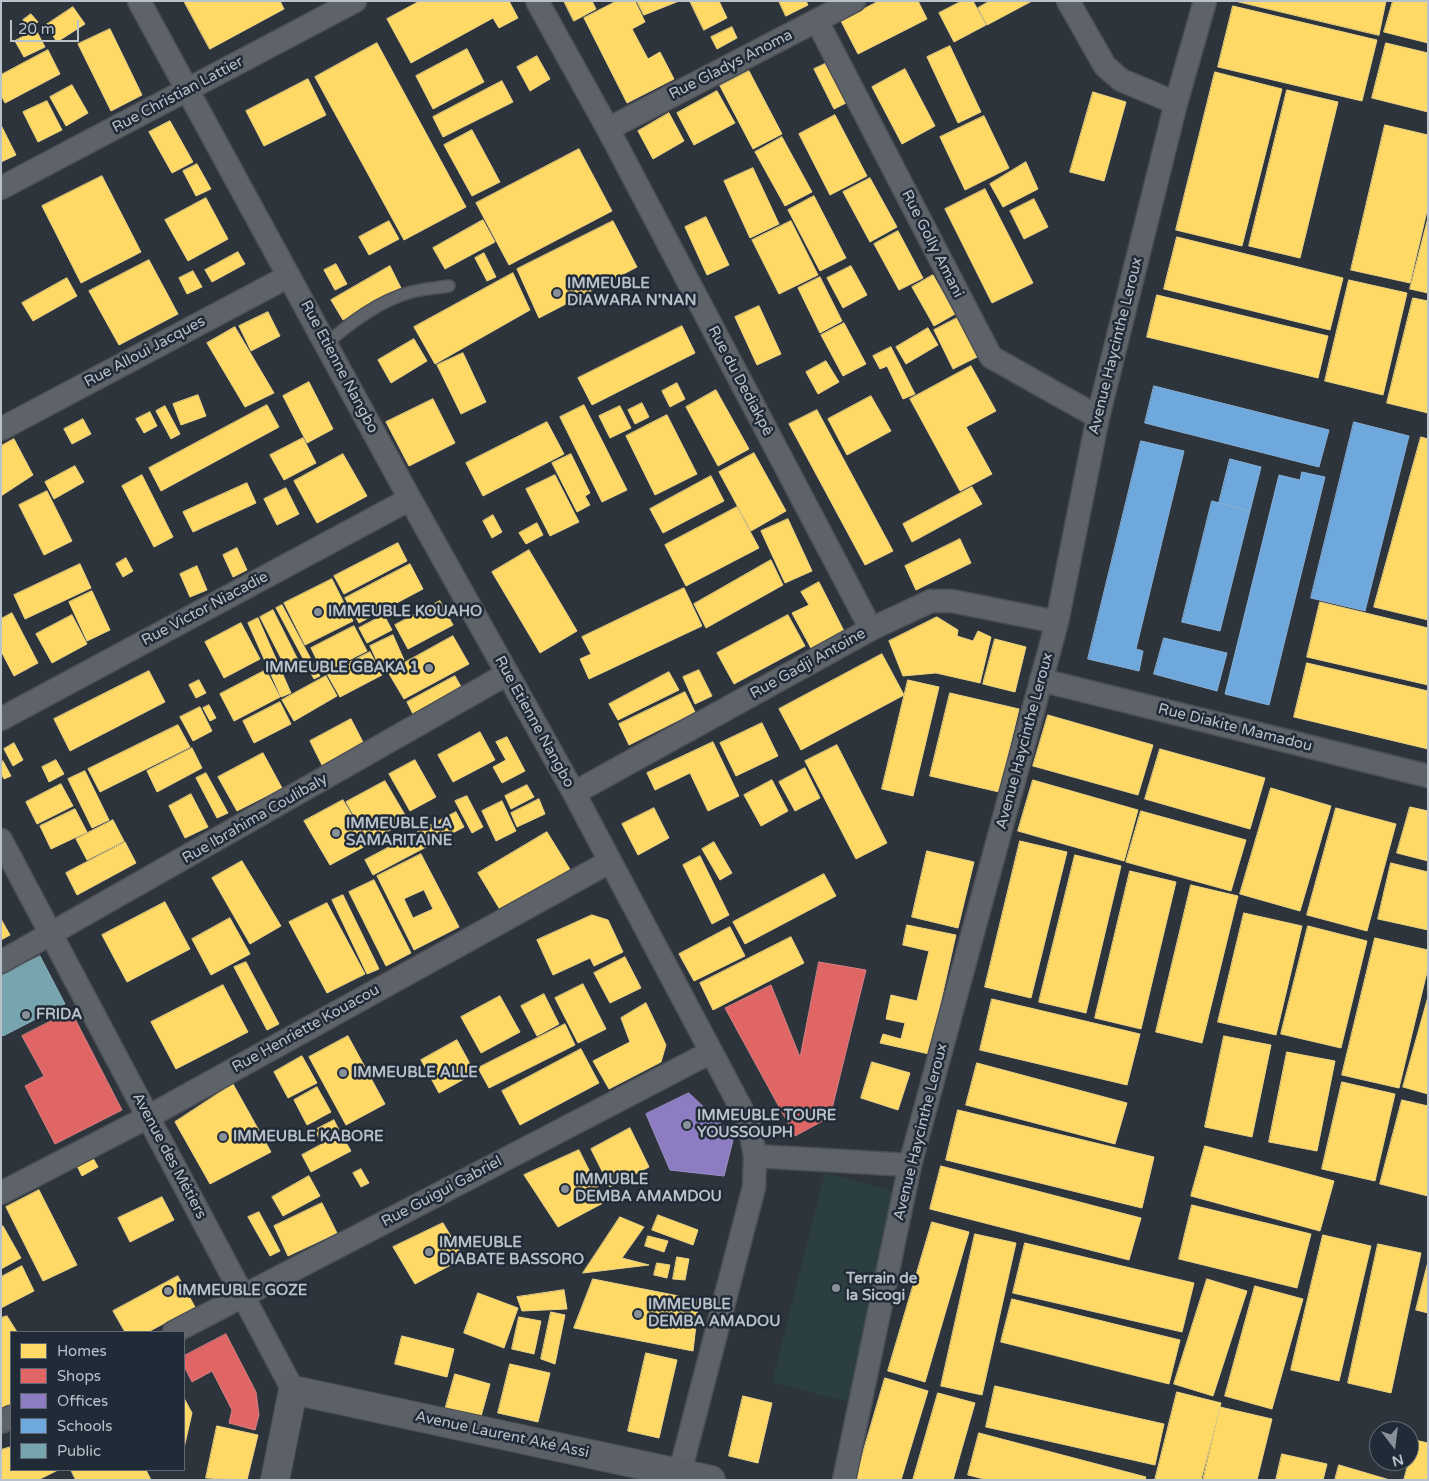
<!DOCTYPE html>
<meta charset="utf-8">
<style>
body{margin:0}
#map{position:relative;width:1429px;height:1481px;overflow:hidden;background:#2e343b;font-family:"Varela Round",sans-serif}
canvas{display:block}
.frame{position:absolute;inset:0;border:2px solid #b9c1cb;pointer-events:none}
.legend{position:absolute;left:10px;top:1331px;width:175px;height:140px;box-sizing:border-box;background:#212b37;border:1px solid #5e6772;margin:0;padding:6px 9px;list-style:none;font-size:15px;color:#b9c1cb}
.legend li{display:flex;align-items:center;gap:10px;height:25px}
.legend b{width:25px;border:1px solid #5e6772}
.north{position:absolute;left:1369px;top:1421px;width:50px;height:50px;box-sizing:border-box;background:#212b37;border:1px solid #5e6772;border-radius:50%;rotate:165deg;font-size:14px;font-weight:700;line-height:20px;text-align:center;color:#b9c1cb}
.north::after{content:'';display:block;margin:auto;width:18px;height:22px;background:#889099;clip-path:polygon(50% 0,100% 100%,50% 72%,0 100%)}
.scale{position:absolute;left:10px;top:20px;width:69px;height:22px;box-sizing:border-box;border:2px solid #b9c1cb;border-top:0;padding-left:6px;font-size:15px;line-height:18px;white-space:nowrap;color:#b9c1cb;-webkit-text-stroke:4px #212b37;paint-order:stroke}
</style>
<div id="map">
<canvas width="1429" height="1481"></canvas>
<div class="frame"></div>
<ul class="legend">
<li><b style="height:14px;background:#ffd966"></b>Homes</li>
<li><b style="height:14px;background:#e06666"></b>Shops</li>
<li><b style="height:14px;background:#8e7cc3"></b>Offices</li>
<li><b style="height:14px;background:#6fa8dc"></b>Schools</li>
<li><b style="height:14px;background:#76a5af"></b>Public</li>
</ul>
<div class="north">N</div>
<div class="scale">20 m</div>
</div>
<script>
const c = document.querySelector('canvas').getContext('2d');
c.lineJoin = 'round';
function paint(path, color) {
  c.fillStyle = color;
  c.fill(path, 'evenodd');
}
function stroke(path, color, width, dash) {
  c.strokeStyle = color;
  c.lineWidth = width;
  c.lineCap = dash ? 'butt' : 'round';
  c.setLineDash(dash || []);
  c.stroke(path);
}
function label(font, color, halo, rows, align = 'center') {
  c.font = font + ' "Varela Round",sans-serif';
  c.lineWidth = 5;
  c.setLineDash([]);
  c.textBaseline = 'middle';
  c.strokeStyle = halo;
  c.fillStyle = color;
  for (const [text, x, y, turn = 0] of rows) {
    c.save();
    c.translate(x, y);
    c.rotate((+turn || 0) * Math.PI / 180);
    c.textAlign = isNaN(turn) ? turn : align;
    if (halo) c.strokeText(text, 0, 0);
    c.fillText(text, 0, 0);
    c.restore();
  }
}
paint(new Path2D(`
 M825,1173L900,1193L847,1402L772,1382Z`), '#2b3f41');
const homes = new Path2D(`
 M184,1H280L284,9L210,49Z
 M420,1H509L518,18L499,28L493,18L411,63L387,19Z
 M564,1H592L596,9L574,21Z
 M617,1H635L645,22L632,29L648,59L660,52L674,79L627,103L584,18Z
 M637,1H679L644,15Z
 M690,1H719L727,18L704,30Z
 M779,1H806L808,5L786,16Z
 M879,1H918L927,19L858,54L841,21Z
 M962,1H973L986,25L954,42L939,13Z
 M990,1H1032L987,25L978,8Z
 M1235,1H1386L1379,35Z
 M1393,1H1428V43L1384,32Z
 M1233,6L1377,40L1362,101L1218,67Z
 M73,7L85,24L57,42L46,25Z
 M31,14L38,22L29,28L23,20Z
 M732,27L737,38L717,49L711,37Z
 M110,29L142,95L111,111L78,44Z
 M36,30L45,47L24,57L15,41Z
 M377,43L466,207L404,240L315,77Z
 M1386,43L1428,53V112L1372,98Z
 M950,46L981,112L958,123L927,57Z
 M467,49L484,82L433,109L416,76Z
 M48,50L60,74L5,103L1,95V75Z
 M537,56L550,79L530,91L517,67Z
 M827,63L846,103L834,109L814,69Z
 M905,69L935,126L902,144L872,87Z
 M749,71L782,134L753,149L720,86Z
 M1215,72L1282,89L1242,246L1176,230Z
 M308,79L326,115L264,146L246,111Z
 M502,81L513,102L443,137L433,117Z
 M72,85L88,113L66,126L50,97Z
 M1287,90L1338,102L1300,258L1249,246Z
 M717,91L735,123L694,145L677,113Z
 M1093,92L1126,102L1104,181L1070,172Z
 M47,101L62,130L38,142L23,112Z
 M669,113L684,141L653,159L638,131Z
 M835,115L867,176L830,195L799,134Z
 M984,116L1009,168L965,190L940,137Z
 M170,121L193,162L172,173L149,132Z
 M1,125L16,155L1,162Z
 M1385,125L1428,135V207L1410,283L1351,270Z
 M472,130L500,182L472,196L444,145Z
 M782,137L812,192L785,206L755,152Z
 M579,149L612,211L509,265L476,203Z
 M1026,162L1038,189L1003,207L990,184Z
 M197,164L211,189L196,196L183,171Z
 M753,168L779,224L750,238L724,181Z
 M102,176L141,252L81,283L42,206Z
 M870,178L897,227L870,242L843,192Z
 M985,189L1033,283L992,303L945,209Z
 M814,196L846,258L820,271L788,210Z
 M206,198L228,239L188,261L165,220Z
 M1034,199L1048,227L1024,239L1010,211Z
 M706,217L729,265L707,275L685,227Z
 M1428,218V293L1410,289Z
 M483,220L495,242L445,269L433,248Z
 M389,221L399,239L369,255L359,237Z
 M613,221L637,267L539,318L517,269Z
 M791,221L818,275L779,294L752,240Z
 M898,231L923,278L899,290L874,244Z
 M1177,237L1343,278L1330,330L1164,289Z
 M238,252L245,264L212,282L205,270Z
 M484,253L496,277L487,281L475,258Z
 M149,260L178,314L119,345L89,291Z
 M336,264L347,284L335,290L324,270Z
 M390,266L401,288L343,320L331,300Z
 M851,266L867,295L843,308L827,278Z
 M193,271L202,287L187,294L179,278Z
 M513,273L530,310L435,364L414,327Z
 M933,275L955,314L934,326L912,287Z
 M820,277L842,321L820,333L798,288Z
 M67,278L77,296L33,321L22,303Z
 M1349,280L1407,293L1383,395L1325,381Z
 M1157,295L1328,336L1318,378L1147,337Z
 M1413,298L1428,301V413L1387,403Z
 M759,306L781,354L757,365L735,317Z
 M268,312L280,336L251,351L239,326Z
 M959,317L979,356L953,369L934,330Z
 M844,323L866,364L843,376L821,335Z
 M682,326L695,353L592,405L578,378Z
 M235,327L274,393L245,407L207,343Z
 M928,328L938,345L906,364L896,347Z
 M414,339L427,361L391,383L378,360Z
 M891,347L915,394L903,399L887,366L880,369L873,356Z
 M463,353L486,402L461,414L437,365Z
 M826,361L839,382L818,394L806,372Z
 M971,366L996,411L966,427L992,474L960,491L910,399Z
 M309,382L333,429L307,443L283,396Z
 M677,383L685,399L670,407L662,391Z
 M716,390L749,449L718,466L686,407Z
 M198,395L206,416L181,425L173,404Z
 M871,396L891,431L847,455L828,419Z
 M433,399L455,443L409,466L386,422Z
 M642,403L649,417L635,424L628,410Z
 M267,405L279,427L161,491L149,468Z
 M584,405L627,490L602,502L560,417Z
 M165,406L180,434L171,439L156,411Z
 M620,406L631,428L610,438L599,416Z
 M817,410L893,551L865,565L789,424Z
 M150,412L157,426L144,433L136,419Z
 M667,415L697,474L655,495L626,436Z
 M83,419L91,434L72,444L64,429Z
 M547,422L564,454L483,496L466,463Z
 M1421,437L1428,439V620L1374,607Z
 M303,438L316,463L284,480L270,455Z
 M14,439L33,475L1,496V446Z
 M754,453L786,511L751,531L719,472Z
 M343,454L367,496L317,523L294,481Z
 M571,454L590,493L585,496L590,505L577,512L552,463Z
 M75,466L84,482L54,499L45,482Z
 M142,475L173,537L154,547L122,486Z
 M555,475L579,522L550,536L526,489Z
 M711,476L724,501L663,533L650,509Z
 M247,483L256,503L193,532L183,512Z
 M972,487L982,504L912,542L903,524Z
 M286,488L299,514L277,525L264,499Z
 M47,491L72,541L44,555L19,505Z
 M737,507L759,548L686,586L665,545Z
 M493,515L502,532L492,538L483,521Z
 M788,519L812,571L785,583L761,531Z
 M537,523L543,535L526,544L519,533Z
 M960,539L971,563L916,590L905,566Z
 M398,543L407,561L344,594L334,576Z
 M237,548L247,570L233,577L223,555Z
 M529,550L577,631L540,653L492,572Z
 M126,558L133,571L123,577L116,564Z
 M771,560L783,585L706,628L694,604Z
 M80,564L91,588L25,619L14,595Z
 M410,564L423,589L359,623L345,598Z
 M197,566L207,590L190,597L180,574Z
 M332,579L353,621L305,645L284,603Z
 M819,582L845,633L812,650L792,613L809,605L801,592Z
 M684,588L702,626L589,679L580,659L591,654L582,637Z
 M92,591L110,630L87,641L69,602Z
 M440,601L453,625L408,649L395,625Z
 M1320,602L1428,628V685L1307,657Z
 M282,605L320,676L314,679L276,608Z
 M273,610L302,668L289,674L260,617Z
 M12,613L38,663L14,676L1,651V619Z
 M72,615L87,644L52,663L36,634Z
 M384,615L392,630L367,643L359,628Z
 M788,615L805,646L734,684L717,653Z
 M937,617L958,630L957,636L973,641L978,631L991,637L980,683L936,673L903,676L889,641Z
 M258,618L291,693L281,697L248,623Z
 M241,623L260,659L224,678L205,642Z
 M354,626L367,651L323,673L311,648Z
 M393,635L404,660L381,670L370,646Z
 M453,636L469,664L404,699L388,672Z
 M995,639L1026,647L1015,692L983,684Z
 M370,652L382,675L340,697L327,674Z
 M882,654L904,695L801,750L779,709Z
 M1307,663L1428,691V749L1294,717Z
 M266,670L280,697L234,721L220,694Z
 M699,670L712,696L695,704L683,677Z
 M149,671L165,702L70,751L54,719Z
 M669,672L679,690L618,720L609,704Z
 M326,676L337,696L294,721L282,700Z
 M455,676L464,692L415,718L407,702Z
 M199,680L206,693L196,698L189,685Z
 M908,680L939,687L913,796L882,789Z
 M685,692L695,712L629,745L619,724Z
 M950,693L1019,709L999,792L930,776Z
 M280,702L291,724L254,743L243,721Z
 M209,705L216,718L210,721L203,708Z
 M200,707L212,731L193,741L180,717Z
 M1048,715L1153,745L1138,795L1033,766Z
 M351,719L365,746L323,767L310,741Z
 M762,723L778,756L736,776L720,743Z
 M178,725L190,747L100,792L88,769Z
 M480,732L495,760L453,782L438,755Z
 M507,737L525,771L502,783L493,767L506,760L496,742Z
 M713,742L739,796L708,811L690,773L655,790L647,773Z
 M14,743L23,760L13,766L4,749Z
 M837,745L887,843L856,859L805,761Z
 M192,748L202,768L157,792L147,771Z
 M1160,749L1265,778L1250,829L1145,799Z
 M263,753L282,788L237,811L218,777Z
 M56,760L64,774L49,782L42,767Z
 M415,760L436,797L410,811L389,774Z
 M3,761L11,776L4,779L1,773V763Z
 M805,768L820,798L795,811L779,782Z
 M85,771L109,820L92,828L68,779Z
 M206,773L228,813L217,818L196,778Z
 M772,780L788,811L761,826L744,795Z
 M1033,780L1138,810L1124,861L1018,831Z
 M385,781L408,820L369,842L346,802Z
 M61,784L73,806L37,824L26,802Z
 M527,785L534,797L511,809L505,796Z
 M1271,788L1331,806L1300,911L1240,894Z
 M191,794L208,827L185,838L169,806Z
 M467,796L483,827L472,833L455,801Z
 M539,799L545,814L517,827L511,813Z
 M343,800L369,844L330,865L304,821Z
 M502,801L516,831L496,841L482,811Z
 M1410,807L1428,811V861L1397,853Z
 M654,808L669,838L638,855L622,824Z
 M1336,808L1396,824L1367,931L1307,915Z
 M75,809L87,832L51,849L40,826Z
 M1141,811L1246,840L1231,891L1126,862Z
 M456,812L464,827L373,875L365,860Z
 M113,820L124,841L87,860L76,839Z
 M547,832L571,871L502,913L478,873Z
 M1020,841L1067,852L1031,998L985,987Z
 M125,842L136,863L77,895L66,873Z
 M714,842L732,873L720,880L702,849Z
 M927,851L974,862L958,928L912,917Z
 M421,854L459,927L414,950L377,876ZM424,890L433,909L413,918L404,899Z
 M1075,855L1121,866L1086,1013L1039,1002Z
 M700,856L729,915L712,924L683,865Z
 M242,861L281,926L250,944L212,878Z
 M1391,863L1428,872V930L1378,919Z
 M1130,871L1176,882L1141,1029L1095,1018Z
 M824,874L836,896L745,944L733,922Z
 M374,880L411,953L386,966L349,892Z
 M1191,885L1238,896L1202,1043L1156,1032Z
 M343,895L379,969L367,974L332,900Z
 M165,902L190,949L127,982L102,935Z
 M327,903L365,974L327,993L289,922Z
 M1244,913L1302,926L1276,1035L1218,1022Z
 M592,915L608,920L623,952L594,966L590,958L553,975L537,940Z
 M230,918L250,954L211,975L192,939Z
 M1,919L10,935L1,940Z
 M907,925L956,935L929,1054L880,1043L883,1034L901,1039L905,1023L886,1019L891,995L917,1001L929,951L903,945Z
 M1308,926L1367,941L1341,1048L1281,1034Z
 M730,927L745,956L694,981L679,954Z
 M791,937L804,963L713,1010L700,983Z
 M1375,938L1428,950V968L1399,1088L1342,1075Z
 M625,957L641,988L610,1003L594,973Z
 M246,962L279,1024L267,1030L234,967Z
 M583,984L606,1029L578,1043L555,998Z
 M223,985L248,1032L176,1069L151,1022Z
 M544,994L559,1024L537,1036L521,1006Z
 M500,996L520,1032L481,1053L461,1017Z
 M1428,997V1094L1403,1087Z
 M992,999L1140,1034L1127,1085L980,1050Z
 M646,1003L666,1045L661,1062L609,1089L593,1061L630,1042L621,1018Z
 M565,1024L575,1045L489,1088L478,1068Z
 M348,1036L385,1104L346,1125L309,1057Z
 M1224,1036L1271,1045L1252,1137L1205,1127Z
 M457,1040L475,1073L439,1093L421,1060Z
 M581,1049L599,1083L520,1125L502,1091Z
 M1287,1052L1335,1061L1317,1151L1269,1142Z
 M302,1056L317,1083L288,1098L274,1072Z
 M872,1062L910,1073L898,1110L861,1098Z
 M977,1063L1127,1103L1115,1144L966,1105Z
 M1342,1082L1395,1094L1375,1181L1322,1169Z
 M233,1084L271,1152L210,1184L175,1122Z
 M317,1087L331,1112L307,1125L294,1100Z
 M1402,1100L1428,1106V1196L1380,1184Z
 M958,1110L1154,1157L1142,1208L946,1160Z
 M334,1120L339,1130L320,1140L315,1130Z
 M630,1128L649,1167L610,1187L591,1149Z
 M341,1134L351,1151L311,1172L302,1155Z
 M1205,1146L1334,1181L1320,1231L1191,1196Z
 M579,1150L605,1202L558,1227L524,1175Z
 M93,1158L98,1167L82,1176L77,1166Z
 M941,1166L1141,1218L1129,1260L930,1209Z
 M361,1169L369,1183L361,1187L353,1173Z
 M309,1176L320,1196L283,1216L272,1197Z
 M39,1190L77,1265L43,1281L6,1207Z
 M162,1197L174,1220L130,1242L118,1218Z
 M322,1203L337,1233L288,1256L274,1226Z
 M1192,1205L1311,1234L1297,1288L1179,1259Z
 M259,1212L280,1251L270,1256L248,1217Z
 M658,1215L698,1230L693,1245L652,1230Z
 M620,1217L644,1227L622,1258L649,1265L583,1273Z
 M932,1222L969,1232L925,1382L888,1371Z
 M443,1223L464,1258L415,1284L393,1247Z
 M3,1226L21,1258L1,1269V1227Z
 M975,1234L1016,1243L982,1395L941,1386Z
 M1323,1235L1371,1246L1339,1381L1291,1370Z
 M648,1236L668,1241L664,1252L645,1246Z
 M1025,1243L1194,1283L1182,1332L1013,1293Z
 M1378,1244L1421,1253L1391,1393L1348,1383Z
 M677,1257L689,1259L685,1280L673,1279Z
 M1428,1262V1313L1416,1310Z
 M657,1263L670,1265L667,1278L654,1275Z
 M22,1266L34,1291L1,1308V1277Z
 M178,1276L195,1307L148,1332H125L113,1311Z
 M593,1279L699,1300L693,1351L574,1328Z
 M1207,1279L1247,1291L1213,1396L1174,1384Z
 M1255,1286L1303,1299L1272,1409L1225,1396Z
 M564,1290L567,1309L522,1311L517,1297Z
 M478,1293L518,1308L504,1348L464,1333Z
 M1012,1299L1180,1340L1169,1384L1001,1342Z
 M551,1312L565,1315L555,1364L541,1359Z
 M7,1316L17,1332H11V1407L1,1413V1318Z
 M519,1317L541,1321L534,1354L512,1349Z
 M402,1336L454,1349L447,1377L395,1364Z
 M646,1353L677,1360L659,1438L628,1431Z
 M510,1364L550,1373L538,1422L498,1413Z
 M455,1374L490,1384L480,1420L445,1410Z
 M885,1378L928,1391L901,1480H855Z
 M995,1386L1164,1424L1155,1465L986,1427Z
 M1177,1392L1221,1403L1201,1480H1155Z
 M938,1393L975,1403L953,1480H913Z
 M743,1396L772,1403L758,1463L729,1456Z
 M184,1398L192,1413L184,1448Z
 M1220,1407L1272,1419L1257,1480H1203Z
 M217,1426L258,1435L247,1480L206,1478Z
 M979,1433L1146,1477L1145,1480H988L968,1475Z
 M1415,1440L1428,1443V1480H1404Z
 M11,1447V1470H58L38,1480H1V1450Z
 M1282,1454L1327,1464L1323,1480H1276Z
 M1339,1465L1390,1480H1335Z
 M71,1470H146L151,1480H76Z`);
paint(homes, '#ffd966');
stroke(homes, '#ead284', 1);
const shops = new Path2D(`
 M819,962L866,970L830,1117L795,1136L725,1008L771,985L800,1057Z
 M71,1011L122,1110L55,1144L25,1086L44,1076L22,1036Z
 M226,1334L256,1392L259,1415L255,1430L229,1423L232,1410L212,1371L192,1382L184,1366V1356Z`);
paint(shops, '#e06666');
stroke(shops, '#d48184', 1);
const offices = new Path2D(`
 M689,1093L734,1136L724,1176L670,1170L646,1114Z`);
paint(offices, '#8e7cc3');
stroke(offices, '#9b91c5', 1);
const schools = new Path2D(`
 M1154,386L1329,430L1319,467L1145,423Z
 M1354,422L1409,436L1365,611L1311,598Z
 M1141,441L1184,451L1136,649L1143,651L1139,671L1088,659Z
 M1230,459L1261,467L1250,511L1219,503Z
 M1302,472L1325,477L1269,705L1225,694L1279,475L1300,480Z
 M1212,501L1250,511L1220,631L1182,622Z
 M1164,638L1227,653L1217,691L1154,674Z`);
paint(schools, '#6fa8dc');
stroke(schools, '#85b0d7', 1);
const public = new Path2D(`
 M40,956L65,1004L3,1036L1,1033V976Z`);
paint(public, '#76a5af');
stroke(public, '#8aadb7', 1);
const lane = new Path2D(`
 M326,344C351,322 379,301 411,292C423,289 437,288 449,286`);
const street = new Path2D(`
 M139,1L410,499L574,793L749,1123L755,1156L754,1187L678,1480
 M537,1L608,129L871,629
 M1068,1L1105,66L1121,80L1176,103
 M817,21L991,357L1098,417
 M608,129L854,1
 M1,188L355,1
 M1,429L289,276
 M1041,680L1428,776
 M1,719L410,499
 M574,793L871,629L931,601H952L1057,622
 M1,840L293,1390
 M1,962L507,674
 M755,1156L910,1165
 M1,1193L148,1117L609,862
 M174,1332L711,1052
 M1,1422L11,1417
 M844,1480L910,1165L1057,622L1098,417L1176,103L1205,1`);
const secondary = new Path2D(`
 M275,1480L293,1390L711,1480`);
stroke(lane, '#4c5056', 14);
stroke(street, '#4c5056', 25);
stroke(secondary, '#4c5056', 30);
stroke(lane, '#5e6269', 11);
stroke(street, '#5e6269', 22);
stroke(secondary, '#5c6168', 28);
for (const [x, y, r, color] of [
 [557,293,5,"#889099"],
 [318,612,5,"#889099"],
 [429,668,5,"#889099"],
 [336,833,5,"#889099"],
 [26,1015,5,"#889099"],
 [343,1073,5,"#889099"],
 [687,1125,5,"#889099"],
 [223,1137,5,"#889099"],
 [565,1189,5,"#889099"],
 [429,1252,5,"#889099"],
 [836,1288,5,"#889099"],
 [168,1291,5,"#889099"],
 [638,1314,5,"#889099"]
]) {
  const dot = new Path2D();
  dot.arc(x, y, r, 0, 2 * Math.PI);
  c.fillStyle = color;
  c.fill(dot);
  stroke(dot, '#212b37', 2);
}
label('15px', '#b9c1cb', '#212b37', [
 ["Rue Gladys Anoma",731,65,-27],
 ["Rue Christian Lattier",178,95,-28],
 ["Rue Golly Amani",932,244,63],
 ["Avenue Haycinthe Leroux",1116,346,-76],
 ["Rue Alloui Jacques",145,352,-28],
 ["Rue Etienne Nangbo",339,367,62],
 ["Rue du Dediakpê",740,381,62],
 ["Rue Victor Niacadie",205,609,-28],
 ["Rue Gadji Antoine",808,664,-29],
 ["Rue Etienne Nangbo",534,722,61],
 ["Rue Diakite Mamadou",1235,728,14],
 ["Avenue Haycinthe Leroux",1025,741,-75],
 ["Rue Ibrahima Coulibaly",255,819,-30],
 ["Rue Henriette Kouacou",306,1029,-29],
 ["Avenue Haycinthe Leroux",921,1132,-76],
 ["Avenue des Métiers",169,1156,62],
 ["Rue Guigui Gabriel",442,1192,-28],
 ["Avenue Laurent Aké Assi",502,1435,12]
]);
label('bold 15px', '#b9c1cb', '#212b37', [
 ["IMMEUBLE",567,284],
 ["DIAWARA N'NAN",567,301],
 ["IMMEUBLE KOUAHO",328,612],
 ["IMMEUBLE GBAKA 1",419,668,"right"],
 ["IMMEUBLE LA",346,824],
 ["SAMARITAINE",346,841],
 ["FRIDA",36,1015],
 ["IMMEUBLE ALLE",353,1073],
 ["IMMEUBLE TOURE",697,1116],
 ["YOUSSOUPH",697,1133],
 ["IMMEUBLE KABORE",233,1137],
 ["IMMUBLE",575,1180],
 ["DEMBA AMAMDOU",575,1197],
 ["IMMEUBLE",439,1243],
 ["DIABATE BASSORO",439,1260],
 ["Terrain de",846,1279],
 ["la Sicogi",846,1296],
 ["IMMEUBLE GOZE",178,1291],
 ["IMMEUBLE",648,1305],
 ["DEMBA AMADOU",648,1322]
], 'left');
</script>
